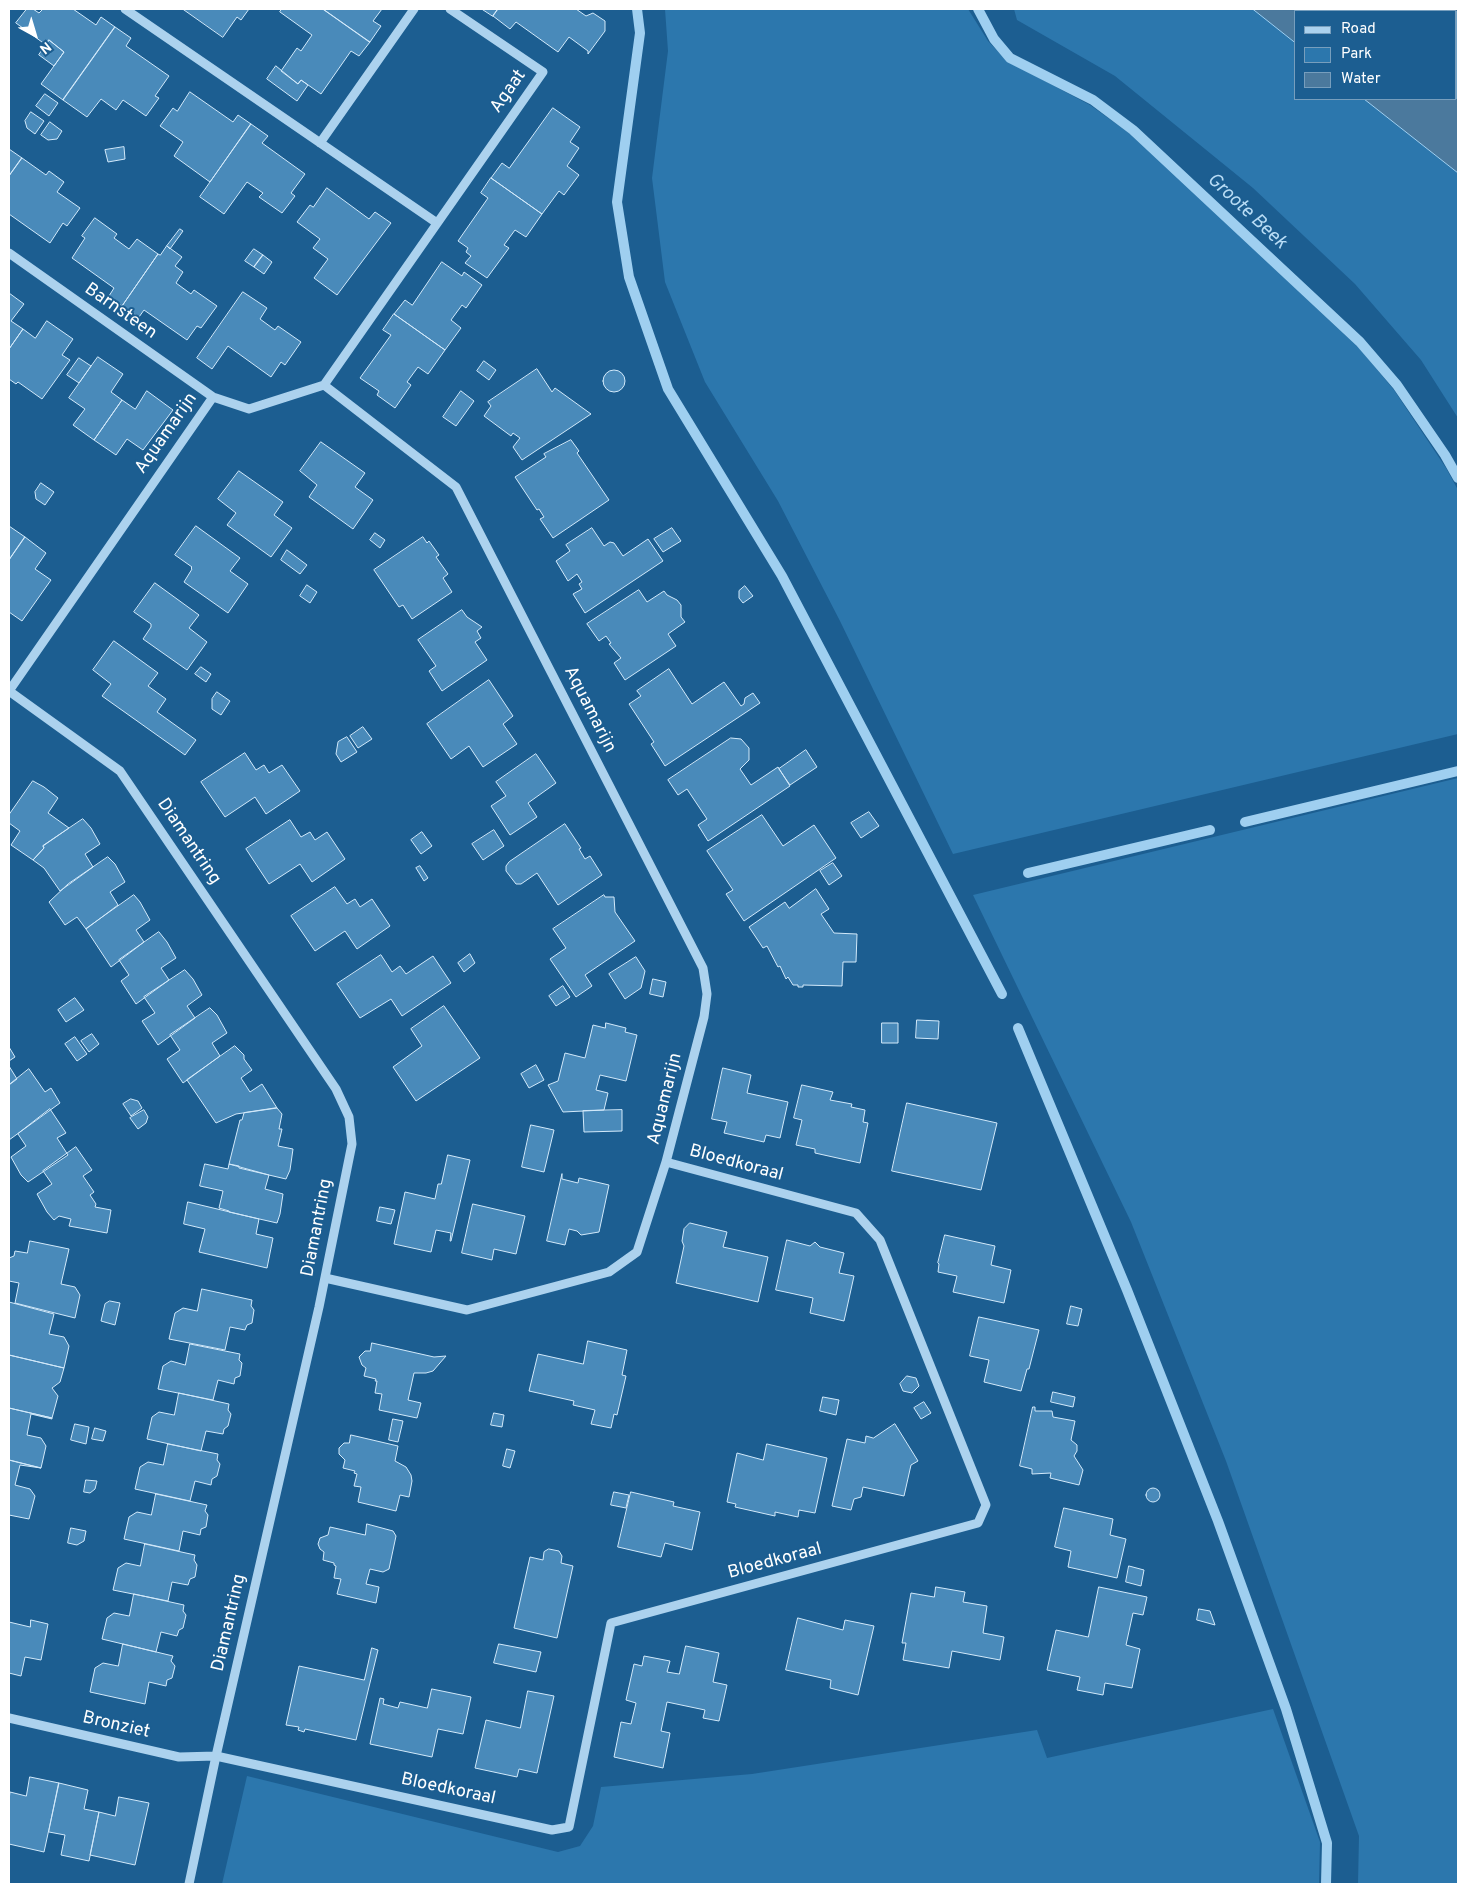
<!DOCTYPE html>
<style>
body{margin:0}
#map{position:relative;width:1467px;height:1893px;overflow:hidden;background:#1c5e91;font-family:Overpass,sans-serif}
canvas{display:block}
.frame{position:absolute;inset:0;border:10px solid #fff;pointer-events:none}
.legend{position:absolute;left:1294px;top:10px;width:162px;height:90px;box-sizing:border-box;background:#1c5e91;border:1px solid #779ebd;margin:0;padding:6px 9px;list-style:none;font-size:15px;color:#fff}
.legend li{display:flex;align-items:center;gap:10px;height:25px}
.legend b{width:25px;border:1px solid #779ebd}
.north{position:absolute;left:10px;top:10px;width:50px;height:50px;-webkit-text-stroke:4px #1c5e91;paint-order:stroke;rotate:141deg;font-size:14px;font-weight:700;line-height:20px;text-align:center;color:#fff}
.north::after{content:'';display:block;margin:auto;width:18px;height:22px;background:#fff;clip-path:polygon(50% 0,100% 100%,50% 72%,0 100%)}
</style>
<div id="map">
<canvas width="1467" height="1893"></canvas>
<div class="frame"></div>
<ul class="legend">
<li><b style="height:6px;background:#acd2ee"></b>Road</li>
<li><b style="height:14px;background:#2c77ad"></b>Park</li>
<li><b style="height:14px;background:#4b799d"></b>Water</li>
</ul>
<div class="north">N</div>
</div>
<script>
const c = document.querySelector('canvas').getContext('2d');
c.lineJoin = 'round';
function paint(path, color) {
  c.fillStyle = color;
  c.fill(path, 'evenodd');
}
function stroke(path, color, width, dash) {
  c.strokeStyle = color;
  c.lineWidth = width;
  c.lineCap = dash ? 'butt' : 'round';
  c.setLineDash(dash || []);
  c.stroke(path);
}
function label(font, color, halo, rows, align = 'center') {
  c.font = font + ' Overpass,sans-serif';
  c.lineWidth = 4;
  c.setLineDash([]);
  c.textBaseline = 'middle';
  c.strokeStyle = halo;
  c.fillStyle = color;
  for (const [text, x, y, turn = 0] of rows) {
    c.save();
    c.translate(x, y);
    c.rotate((+turn || 0) * Math.PI / 180);
    c.textAlign = isNaN(turn) ? turn : align;
    if (halo) c.strokeText(text, 0, 0);
    c.fillText(text, 0, 0);
    c.restore();
  }
}
paint(new Path2D(`
 M665,9H968L988,41L1007,61L1090,105L1129,133L1188,187L1360,349L1394,390L1446,468L1458,490V734L953,854L840,621L778,501L705,382L665,282L652,178L668,51Z
 M1014,9H1458V418L1421,360L1355,284L1253,188L1115,76L1017,20ZM1296,11H1456V99H1296Z
 M1458,778V1884H1358L1359,1836L1226,1461L1131,1222L973,895Z
 M1273,1709L1320,1842L1319,1884H222L247,1776L558,1852L580,1846L593,1826L601,1787L752,1774L1037,1730L1047,1758Z`), '#2c77ad');
const water = new Path2D(`
 M1253,9H1458V173L1364,99H1456V11H1296V43Z`);
paint(water, '#4b799d');
stroke(water, '#9fcff0', 1);
stroke(new Path2D(`
 M637,9L640,33L617,202L629,277L668,389L782,576L1002,994
 M978,9L994,39L1010,58L1093,100L1133,130L1360,342L1397,385L1445,455L1458,478
 M1245,822L1458,771
 M1028,873L1210,830
 M1018,1028L1127,1290L1218,1521L1286,1709L1327,1843L1326,1884`), '#9fcff0', 10);
const building = new Path2D(`
 M27,9H33L39,13L43,9H73L96,25L101,17L115,27L63,100L41,84L64,52L49,40L46,45L16,23Z
 M183,9H249L241,20L237,17L223,37Z
 M282,9H323L370,42L359,56L351,51L321,94L301,80L298,84L281,71L297,48L301,51L312,35L280,12Z
 M323,9H382L373,21L381,26L370,42Z
 M482,9H498L493,16Z
 M498,9H576L586,16L593,13L605,21V31L588,54V51L569,37L558,52L516,22L510,29L493,16Z
 M115,27L131,38L126,46L169,76L155,96L159,98L146,116L123,100L116,110L101,99L87,117L63,100Z
 M49,40L64,52L54,66L39,55Z
 M276,66L298,84L301,80L308,85L297,101L267,79Z
 M190,92L233,122L238,115L251,124L210,182L174,156L183,142L160,126L173,108L177,111Z
 M45,94L58,103L49,116L36,106Z
 M553,108L580,127L570,142L579,148L567,166L579,175L564,195L559,191L542,214L491,178L502,163L509,168Z
 M31,112L44,121L35,134L27,128L25,121Z
 M50,122L62,131L57,139L48,140L41,135Z
 M251,124L268,136L262,143L305,174L291,193L295,196L282,213L259,197L263,193L247,182L224,214L200,197Z
 M124,147L125,159L108,162L105,150Z
 M9,149L22,158L9,176Z
 M22,158L46,175L49,171L64,182L57,192L80,208L67,226L63,223L50,243L9,214V176Z
 M491,178L542,214L526,237L515,230L504,245L509,248L487,278L465,263L471,256L466,252L468,248L458,241L488,198L481,193Z
 M327,188L369,219L375,212L391,223L337,295L314,278L328,259L313,248L320,239L297,222L310,205L313,207Z
 M95,218L117,234L114,238L129,249L137,239L158,254L122,306L109,296L114,288L72,258L85,238L82,236Z
 M180,229L183,231L170,249L167,246Z
 M167,246L182,257L175,266L183,272L176,283L191,294L194,290L217,306L201,328L197,326L187,340L144,310L139,317L122,306L158,254L160,255Z
 M254,249L263,255L254,267L245,261Z
 M263,255L272,262L264,274L254,267Z
 M442,262L462,276L464,272L482,285L466,308L462,305L451,320L461,328L445,350L394,314L405,300L412,305Z
 M243,292L267,308L260,319L275,330L278,326L301,342L285,365L281,362L271,377L228,346L212,369L197,358Z
 M9,293L24,304L11,321L23,329L9,349Z
 M394,314L445,350L428,374L418,367L407,382L411,385L395,408L377,395L379,391L360,378L391,335L383,330Z
 M47,321L73,339L62,355L70,360L42,399L18,382L16,384L9,379V349L23,329L35,338Z
 M98,357L123,374L111,392L122,400L94,440L73,425L85,409L69,398Z
 M79,358L91,366L79,383L67,375Z
 M484,361L496,370L489,380L477,371Z
 M537,369L552,392L555,388L591,414L522,460L513,447L520,438L513,433L511,436L484,416L491,406L488,402Z
 M603 381a11 11 0 1 1 22 0a11 11 0 1 1-22 0Z
 M147,391L173,410L143,450L127,439L116,455L94,440L122,400L135,409Z
 M461,391L474,401L456,426L443,417Z
 M571,440L579,451L577,453L609,500L553,538L540,519L544,517L539,509L537,510L515,477L546,457L544,454Z
 M321,442L365,473L355,487L373,500L353,529L309,497L317,485L300,471Z
 M155,444L162,449L155,458L148,453Z
 M239,471L283,502L274,515L292,528L271,557L227,525L236,513L218,499Z
 M41,483L54,492L45,505L36,499L35,492Z
 M9,526L25,537L9,560Z
 M196,526L240,558L230,571L248,584L228,613L184,582L192,569L191,568L192,567L175,555Z
 M592,528L604,546L610,542L614,543L623,556L648,539L663,561L585,613L573,594L582,589L579,584L582,582L577,574L568,581L556,561L570,551L566,545Z
 M672,528L681,541L663,552L654,539Z
 M375,533L385,540L380,548L370,540Z
 M25,537L46,553L35,569L51,580L22,621L9,612V560Z
 M423,537L427,543L429,541L439,555L436,557L448,574L443,578L452,592L412,619L403,605L399,607L374,570Z
 M287,550L307,565L300,574L281,560Z
 M155,583L199,615L189,628L207,642L187,670L143,639L151,627V624L134,612Z
 M307,585L317,592L310,603L300,596Z
 M745,586L753,596L743,603L739,598V591Z
 M639,590L647,602L664,591L667,595L677,600L681,605V617L685,622L668,634L676,646L625,680L614,663L621,658L609,644L611,643L606,636L599,641L587,624Z
 M462,610L467,617L482,627L477,631L481,638L475,642L487,660L442,691L429,671L436,666L418,640Z
 M114,641L158,673L148,686L166,699L157,712L196,740L185,755L102,696L111,684L93,670Z
 M201,667L211,674L206,682L195,674Z
 M669,669L692,704L724,682L741,706L744,704L745,698L753,693L760,703L665,766L651,744L654,742L629,704L641,696L637,691Z
 M489,680L513,716L503,724L517,744L483,767L469,746L451,759L427,724Z
 M217,692L230,701L221,715L212,709V699Z
 M363,727L372,739L358,748L350,736Z
 M347,737L357,752L341,762L336,754L338,742Z
 M731,738L741,739L749,748V760L740,769L751,785L778,767L790,786L708,841L698,825L707,819L687,789L678,795L668,780Z
 M806,750L817,767L790,785L779,769Z
 M245,753L256,770L264,765L269,773L282,765L300,791L266,814L255,797L225,817L201,782Z
 M536,754L556,783L528,803L537,817L510,835L491,806L506,796L496,782Z
 M33,781L44,787L58,798L48,813L69,828L43,846L44,848L33,860L11,845L20,831L9,823V815Z
 M869,812L879,826L861,838L851,823Z
 M762,815L783,846L814,825L836,858L744,921L726,894L733,890L707,851Z
 M83,819L91,828L100,844L85,854L93,867L60,891L44,868L33,860L44,848L43,846Z
 M290,820L301,837L310,832L315,840L327,832L345,859L312,882L300,864L269,884L246,849Z
 M565,824L581,848L579,849L585,859L590,856L602,875L558,905L537,873L521,884H516L506,871V866L509,862Z
 M494,830L504,846L483,860L472,844Z
 M422,832L432,846L421,854L411,840Z
 M108,857L115,864L125,882L110,892L118,905L86,929L77,917L65,925L49,902L68,884Z
 M833,863L842,876L829,885L820,871Z
 M420,866L428,878L424,881L416,868Z
 M335,887L347,904L355,899L360,907L372,899L390,926L357,949L345,931L315,951L291,916Z
 M816,889L829,909L821,914L834,933L857,934L856,962H843L842,986L803,985V987H798V985H793L788,977L786,979L780,966L778,967L767,946L763,948L749,927L785,902L789,908Z
 M134,895L140,902L150,920L136,930L144,942L111,967L86,929Z
 M604,895L605,897H614L615,912L635,941L585,975L592,986L576,997L550,959L566,948L553,929Z
 M159,932L167,942L176,958L161,968L169,980L136,1004L121,981L129,975L119,960Z
 M470,954L475,963L464,972L458,963Z
 M381,955L392,972L400,966L406,974L433,956L451,983L402,1016L391,999L360,1018L337,984Z
 M636,957L645,971L641,988L625,999L609,974Z
 M185,970L193,979L202,995L187,1006L195,1018L158,1045L142,1021L155,1013L144,997Z
 M653,979L666,982L663,997L650,994Z
 M563,986L570,997L556,1006L549,996Z
 M75,998L84,1010L66,1022L58,1010Z
 M444,1006L480,1058L416,1101L393,1067L422,1046L411,1029Z
 M210,1008L217,1015L227,1033L212,1043L220,1056L183,1083L167,1059L180,1050L170,1035Z
 M917,1020L939,1021L938,1039L916,1038Z
 M606,1023L626,1028L625,1032L637,1035L626,1081L600,1075L596,1090L608,1093L604,1110L563,1112L548,1085L558,1081L565,1053L585,1058L593,1025L605,1028Z
 M882,1023H898V1043H882Z
 M92,1034L99,1044L89,1052L81,1041Z
 M75,1037L87,1054L77,1061L65,1044Z
 M235,1046L244,1055V1059L252,1070L241,1078L250,1092L262,1084L277,1108L236,1114L216,1123L187,1080Z
 M9,1047L15,1057L9,1061Z
 M536,1065L544,1080L529,1088L521,1074Z
 M9,1066L17,1079L9,1085Z
 M723,1068L751,1075L747,1093L788,1102L780,1138L766,1135L764,1142L724,1133L727,1122L712,1119Z
 M29,1069L45,1092L51,1088L60,1103L9,1140V1085Z
 M802,1085L833,1092L830,1100L852,1104L851,1107L865,1110L863,1122L868,1123L860,1163L815,1153V1149L796,1145L802,1120L794,1118Z
 M131,1099L138,1101L142,1108L131,1116L123,1104Z
 M907,1103L997,1123L981,1190L892,1171Z
 M277,1108L282,1114L279,1129H282L278,1146L293,1149L290,1170L286,1179L239,1168V1166L229,1164L240,1120H242L244,1113Z
 M50,1109L66,1133L57,1138L68,1155L28,1182L21,1175L11,1157L26,1146L18,1134Z
 M144,1110L148,1117L146,1123L138,1129L130,1118Z
 M622,1110V1131L584,1132L583,1111Z
 M531,1125L554,1130L544,1172L522,1167Z
 M76,1147L92,1170L83,1176L94,1192L90,1195L96,1204L95,1207L111,1210L107,1233L69,1226L71,1219L59,1216L54,1220L47,1212L37,1194L52,1184L43,1171Z
 M448,1155L470,1160L451,1241H450L451,1233L436,1230L431,1252L394,1244L405,1192L435,1199L438,1184H441Z
 M205,1164L228,1169L229,1164L269,1175L265,1189L283,1194L280,1214L277,1223L229,1212V1211L219,1208L223,1191L200,1186Z
 M562,1174V1179L578,1183L579,1178L609,1185L599,1232L581,1235L577,1231L569,1229L565,1245L547,1241Z
 M188,1202L259,1219L256,1234L273,1238L267,1268L199,1252L205,1229L184,1224Z
 M473,1204L525,1216L516,1254L494,1249L492,1260L462,1253Z
 M380,1207L395,1210L391,1224L377,1221Z
 M690,1223L727,1232L723,1247L768,1257L758,1302L676,1283L684,1246L682,1241L684,1229Z
 M945,1235L995,1246L991,1265L1011,1270L1004,1303L953,1292L957,1276L938,1272L939,1264L938,1263Z
 M787,1240L810,1246L815,1242L820,1247L844,1253L839,1273L854,1276L844,1321L810,1313L813,1298L776,1290Z
 M30,1241L69,1249L61,1284L75,1287L80,1295L75,1318L15,1303L19,1283L9,1281V1258L14,1256L15,1251L27,1253Z
 M202,1289L252,1300L251,1306L254,1310L252,1323L247,1325L245,1330L230,1327L225,1350L169,1339L175,1313L183,1308L197,1311Z
 M110,1301L120,1303L115,1325L101,1321L105,1304Z
 M9,1302L54,1314L49,1334L64,1337L69,1346L64,1368L9,1355Z
 M1071,1306L1082,1309L1078,1326L1067,1324Z
 M979,1317L1039,1330L1029,1369H1027L1021,1391L984,1382L989,1360L970,1356Z
 M588,1341L627,1350L622,1375L626,1376L617,1415L614,1414L611,1428L591,1424L595,1410L573,1405L574,1401L529,1391L538,1354L583,1364Z
 M372,1343L434,1357L446,1356L433,1371L426,1373H414L408,1400L421,1403L417,1418L379,1410L382,1394L375,1393L377,1381H375L376,1379L364,1376L366,1368L362,1365L359,1357L365,1351H370Z
 M190,1344L240,1354L239,1360L242,1363L240,1376L235,1378L234,1384L218,1380L213,1400L158,1389L163,1366L171,1361L185,1365Z
 M9,1355L64,1368L60,1382L52,1388L58,1396L52,1418L9,1408Z
 M907,1376L916,1378L919,1386L912,1393L903,1391L900,1384Z
 M1053,1392L1075,1397L1073,1407L1051,1402Z
 M179,1393L229,1404L228,1410L231,1414L228,1426L224,1429L223,1434L206,1431L201,1451L147,1439L152,1417L159,1412L174,1415Z
 M823,1397L839,1400L836,1415L820,1411Z
 M924,1402L931,1413L921,1419L914,1408Z
 M1033,1407H1035V1411H1052L1053,1417L1075,1421L1071,1440L1077,1445V1451L1074,1456L1083,1470L1079,1485L1050,1478L1051,1473L1032,1474V1469L1020,1466Z
 M9,1408L52,1418V1419L31,1414L27,1435L41,1438L46,1446L41,1468L9,1460Z
 M494,1413L504,1415L502,1427L491,1425Z
 M393,1419L403,1421L398,1442L389,1440Z
 M75,1424L89,1427L86,1444L71,1440Z
 M895,1424L918,1461L911,1465L904,1496L863,1487L861,1497L854,1499L851,1510L832,1506L847,1439L865,1443L866,1436L873,1438Z
 M95,1428L106,1431L103,1441L92,1439Z
 M351,1435L398,1446L395,1461L406,1467L411,1475L412,1481L409,1497L400,1495L396,1511L358,1502L361,1487L354,1486L357,1474L354,1473L355,1471L343,1468L345,1460L339,1454V1448L344,1443H349Z
 M168,1444L218,1454L217,1460L220,1464L217,1476L212,1479L211,1485L195,1481L190,1501L135,1489L140,1467L148,1462L163,1465Z
 M767,1444L827,1458L815,1513L799,1510L798,1517L775,1512V1516L735,1507L736,1504L727,1502L737,1453L763,1460Z
 M507,1449L515,1451L510,1468L503,1466Z
 M9,1460L41,1468L20,1465L15,1485L30,1489L35,1496L29,1519L9,1515Z
 M86,1480L97,1481L95,1489L90,1493L84,1492Z
 M1146 1495a7 7 0 1 1 14 0a7 7 0 1 1-14 0Z
 M614,1492L629,1495L626,1508L611,1505Z
 M631,1492L674,1502L673,1506L700,1512L692,1550L665,1543L661,1557L618,1547Z
 M156,1494L207,1505L205,1511L208,1515L206,1527L201,1529L200,1535L183,1531L179,1551L124,1539L129,1517L137,1512L151,1515Z
 M1064,1508L1113,1519L1110,1535L1126,1539L1117,1578L1068,1567L1071,1551L1055,1547Z
 M367,1524L393,1531L396,1536L389,1569L383,1572L370,1569L366,1584L379,1587L376,1603L337,1594L341,1579L334,1578L336,1566L334,1565V1563L323,1560L324,1552L320,1549L318,1544L320,1538L328,1535L330,1527L365,1535Z
 M71,1528L86,1531L84,1541L77,1545L68,1543Z
 M145,1544L195,1555L194,1560L197,1565L195,1577L190,1579L188,1585L172,1582L168,1601L113,1590L118,1568L126,1563L140,1566Z
 M549,1549L559,1551L562,1556L561,1563L573,1566L557,1638L514,1628L530,1557L543,1560L544,1552Z
 M1129,1566L1144,1570L1141,1586L1126,1582Z
 M936,1587L965,1592L963,1602L987,1606L983,1633L1004,1637L1000,1660L952,1651L949,1668L903,1660L906,1643H902L911,1593L934,1597Z
 M1099,1587L1147,1597L1143,1615L1133,1613L1126,1645L1140,1649L1132,1688L1105,1683L1103,1695L1077,1690L1080,1677L1047,1670L1056,1630L1088,1637Z
 M134,1594L184,1605L183,1611L186,1615L183,1628L179,1630L177,1636L161,1632L156,1652L102,1639L107,1618L114,1613L129,1616Z
 M1199,1609L1210,1611L1215,1625L1197,1620Z
 M798,1618L843,1630L845,1620L874,1626L858,1695L830,1688L831,1680L786,1670Z
 M31,1620L48,1624L41,1660L25,1657L21,1676L9,1673V1622L30,1627Z
 M123,1644L173,1656L171,1661L175,1666L172,1678L167,1680L166,1686L149,1682L145,1704L90,1692L95,1668L103,1663L118,1666Z
 M499,1644L541,1652L536,1672L494,1663Z
 M686,1646L719,1653L713,1682L727,1685L719,1721L703,1718L705,1710L667,1702L661,1731L670,1733L663,1768L614,1757L621,1722L631,1724L636,1703L626,1700L634,1664L642,1666L644,1656L670,1661L667,1672L679,1674Z
 M372,1648L378,1650L356,1740L305,1729L304,1732L298,1730L299,1727L286,1725L299,1666L364,1680Z
 M432,1689L471,1697L463,1734L438,1729L432,1757L370,1744L380,1698L384,1699L383,1704L398,1708L400,1702L427,1708Z
 M528,1691L554,1696L537,1773L519,1769L517,1777L475,1768L486,1720L520,1728Z
 M30,1777L59,1783L44,1852L9,1844V1800L10,1792L26,1796Z
 M59,1783L88,1790L84,1809L99,1812L89,1861L61,1855L65,1835L49,1832Z
 M119,1797L149,1803L135,1865L90,1855L99,1812L115,1816Z`);
paint(building, '#498aba');
stroke(building, '#d2e9fa', 1);
stroke(new Path2D(`
 M125,9L437,223
 M320,143L414,9
 M9,253L213,397
 M324,385L543,72L450,9
 M9,691L213,397L249,409L324,385L456,487L703,968L707,994L704,1017L666,1162L637,1252L609,1272L467,1310L325,1278
 M9,691L120,771L336,1089L349,1117L352,1144L319,1307L216,1756L189,1884
 M9,1718L179,1757L216,1756L552,1830L569,1827L611,1623L978,1523L986,1505L880,1240L856,1213L666,1162`), '#acd2ee', 9);
label('18px', '#fff', '#1c5e91', [
 ["Agaat",509,92,-55],
 ["Barnsteen",120,312,35],
 ["Aquamarijn",167,434,-55],
 ["Aquamarijn",589,710,63],
 ["Diamantring",188,842,56],
 ["Aquamarijn",666,1099,-76],
 ["Bloedkoraal",736,1164,15],
 ["Diamantring",318,1228,-79],
 ["Bloedkoraal",775,1562,-15],
 ["Diamantring",230,1623,-77],
 ["Bronziet",116,1726,13],
 ["Bloedkoraal",448,1790,12]
]);
label('italic 19px', '#b8dcf5', '#1c5e91', [
 ["Groote Beek",1246,212,43]
]);
</script>
